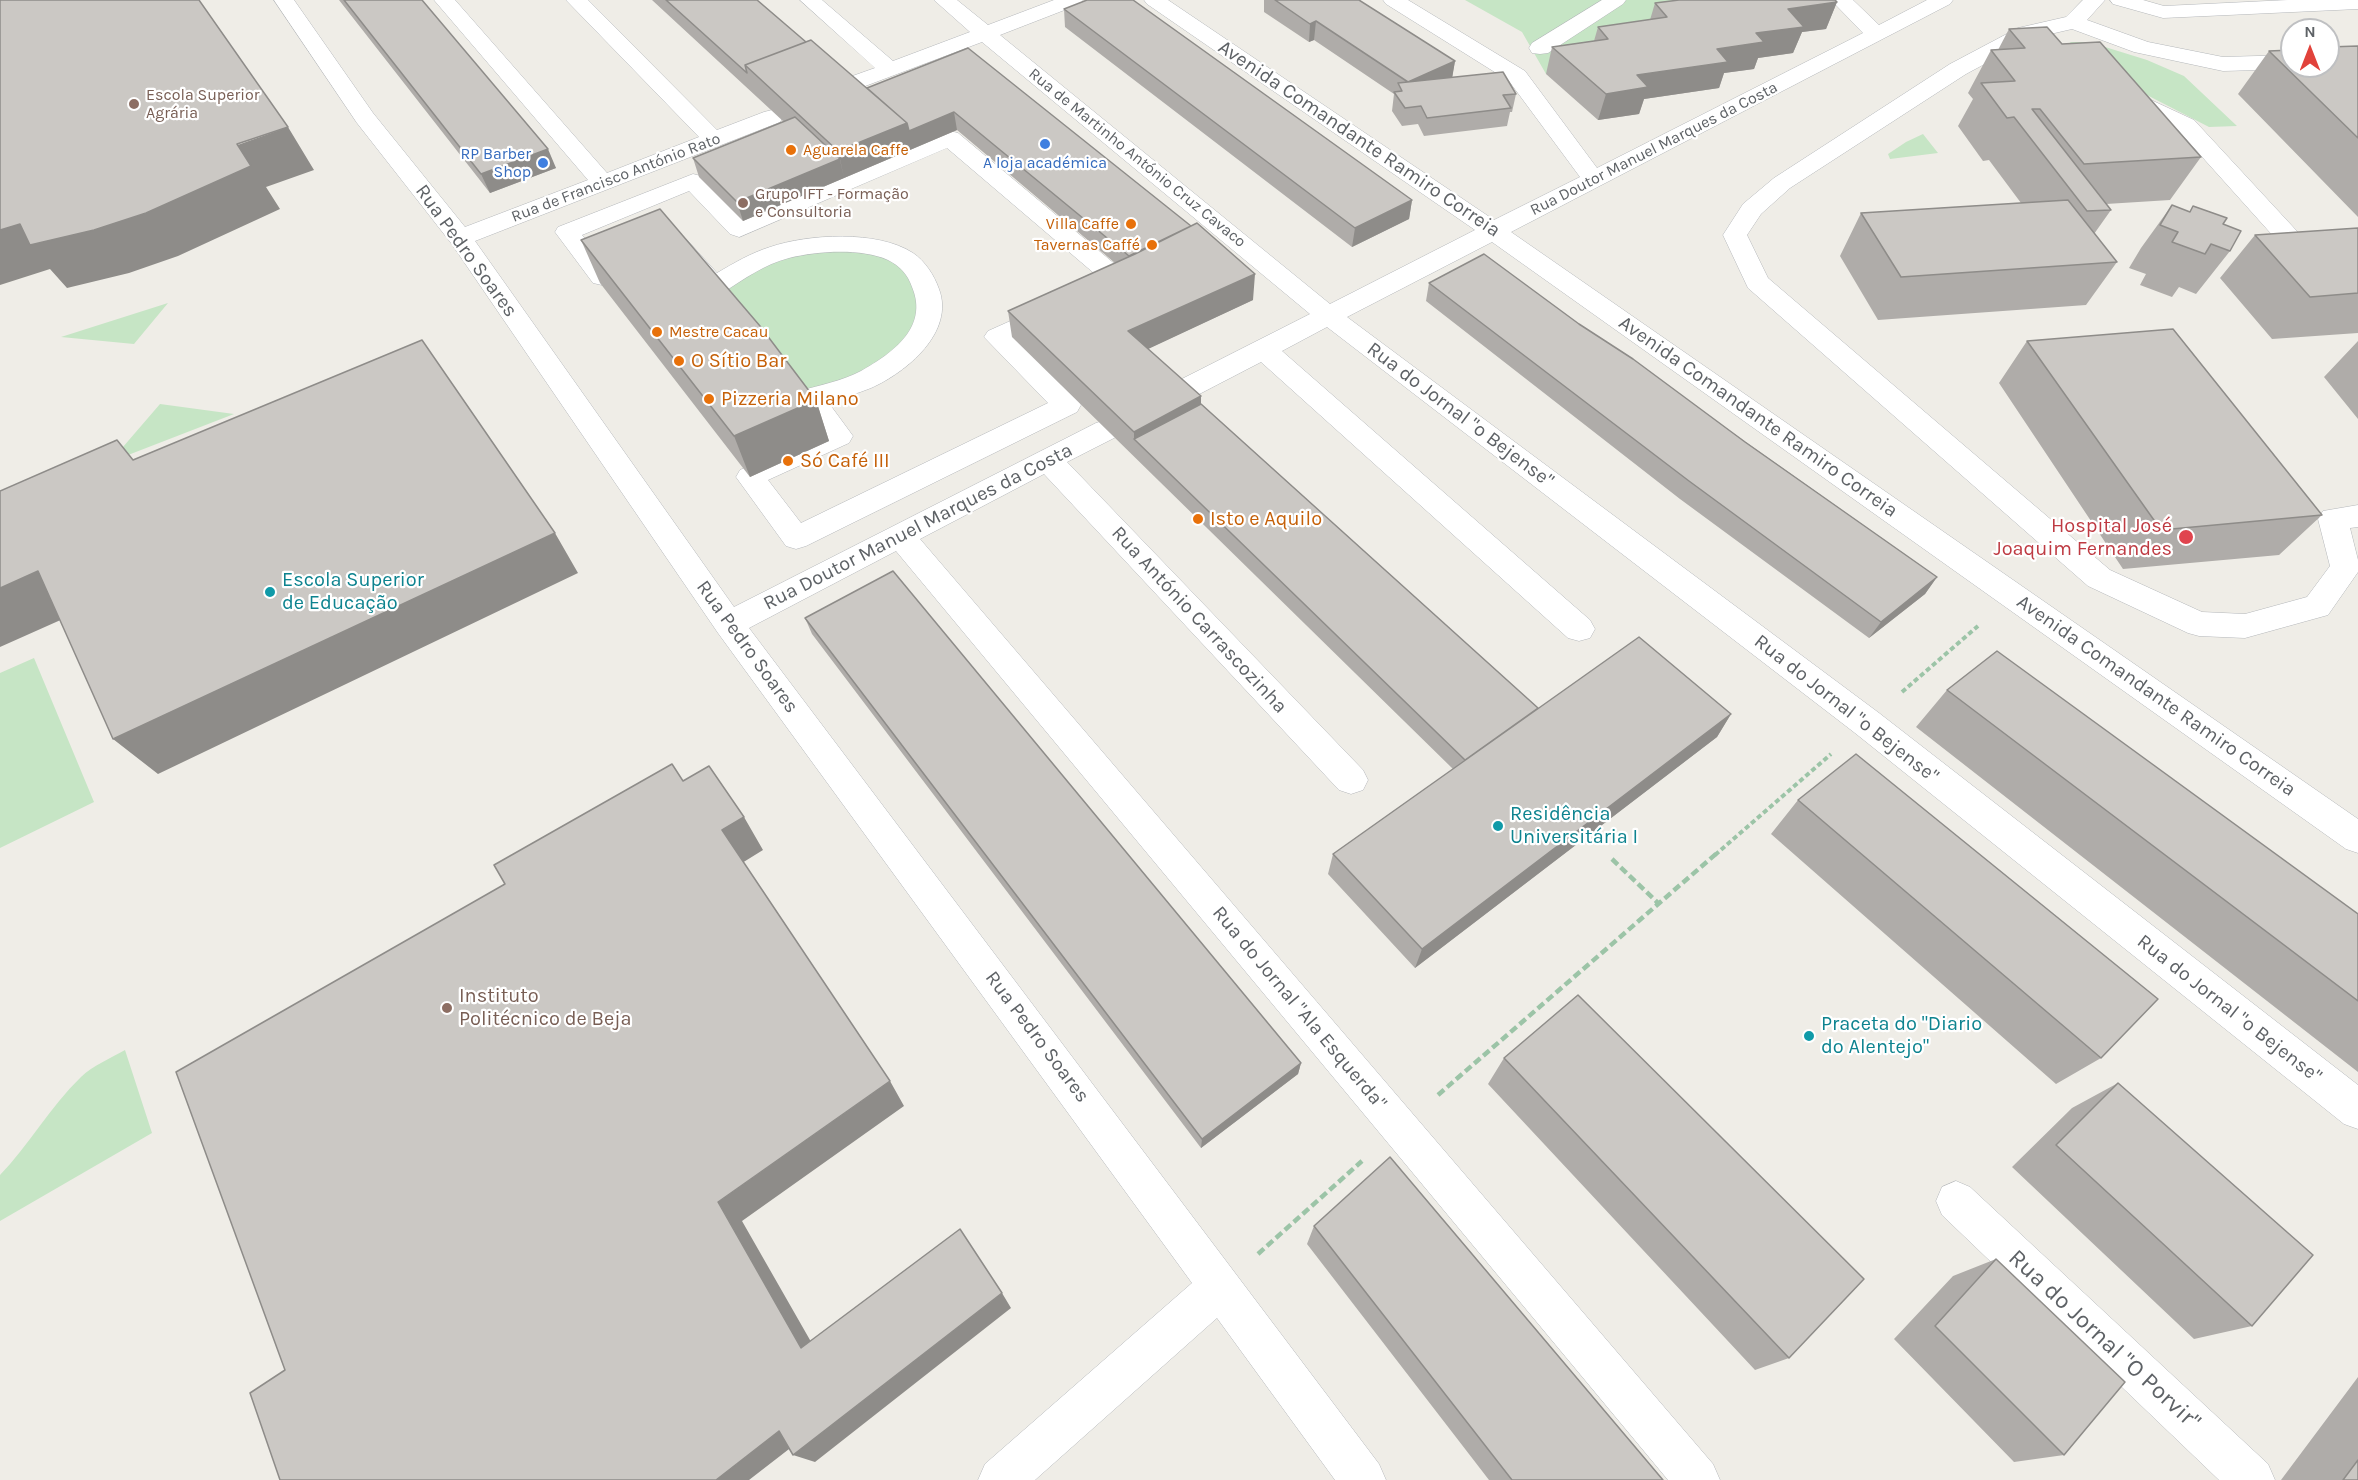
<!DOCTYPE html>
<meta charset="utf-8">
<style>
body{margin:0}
#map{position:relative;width:2358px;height:1480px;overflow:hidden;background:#efede7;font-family:Karla,sans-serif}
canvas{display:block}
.north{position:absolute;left:2280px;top:18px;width:60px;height:60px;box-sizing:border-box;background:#fff;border:2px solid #bfc0c2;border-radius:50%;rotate:0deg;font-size:16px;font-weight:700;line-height:24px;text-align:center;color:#5e6266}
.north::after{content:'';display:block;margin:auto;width:21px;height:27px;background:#e1423b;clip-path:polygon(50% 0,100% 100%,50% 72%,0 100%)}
</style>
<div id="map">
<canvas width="2358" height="1480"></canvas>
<div class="north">N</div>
</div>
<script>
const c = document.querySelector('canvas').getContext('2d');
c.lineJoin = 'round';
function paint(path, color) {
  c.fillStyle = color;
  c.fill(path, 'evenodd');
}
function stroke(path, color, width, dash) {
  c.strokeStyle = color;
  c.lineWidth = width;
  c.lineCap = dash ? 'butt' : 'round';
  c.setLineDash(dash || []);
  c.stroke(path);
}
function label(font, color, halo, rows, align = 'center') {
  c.font = font + ' Karla,sans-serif';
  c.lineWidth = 4.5;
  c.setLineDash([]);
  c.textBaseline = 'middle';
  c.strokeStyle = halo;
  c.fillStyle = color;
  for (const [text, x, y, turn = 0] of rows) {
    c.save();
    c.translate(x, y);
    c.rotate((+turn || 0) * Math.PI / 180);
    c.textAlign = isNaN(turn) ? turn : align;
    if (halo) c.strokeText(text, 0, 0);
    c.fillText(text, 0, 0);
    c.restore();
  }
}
paint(new Path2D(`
 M1465,0H1713L1546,74L1522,32Z
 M2071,42H2089L2147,60L2184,76L2237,126L2209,127L2075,58L2065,46Z
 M1923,134L1938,153L1890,159L1888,154L1906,142Z
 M810,247L896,254L930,317L887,367L810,398L715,286Z
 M168,303L134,344L61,337Z
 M160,404L234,414L110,462Z
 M34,658L94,802L0,848V673Z
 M125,1050L152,1133L0,1221V1175C29,1145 50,1107 81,1077C92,1066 111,1058 125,1050Z`), '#c6e5c5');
const minor = new Path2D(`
 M274,0H294L373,113L465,227L588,180L434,0H455L607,173L699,137L566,0H588L717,130L764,112L772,110L780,112L783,117L780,122L475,241L734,607L1096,423L1106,420L1116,423L1120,430L1116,437L1067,462L1363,770L1368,780L1363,790L1351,794L1339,790L1044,474L920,539L1713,1464L1720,1480H1668L896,551L749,628L1379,1464L1386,1480H1335L1217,1318L1035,1480H978L985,1464L1192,1283L718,633L451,243L357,123Z
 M800,0H822L893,61L970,32L934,0H957L988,25L1054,0H1083L1080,4L1000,35L1330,304L1475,230L1147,4L1144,0H1168L1494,220L1580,177L1509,81L1386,4L1383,0H1408L1525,71L1597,168L1863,33L1831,0H1853L1879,25L1927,0H1953L1950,4L1511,232L2358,819V853L2346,849L1492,242L1347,317L1879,713L2358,1085V1129L2344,1124L1855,733L1327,327L1282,351L1590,620L1595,629L1590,638L1579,641L1568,638L1261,362L1182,403L1172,405L1162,403L1158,396L1162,389L1310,314L982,42L852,91L844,89L841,84L844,79L875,68Z
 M1602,0H1626L1623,4L1548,53L1540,54L1532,53L1529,48L1532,43Z
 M2083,0H2105L2087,20L2148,42L2223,57L2292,55V66H2300L2292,69L2223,71L2134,52L2072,29L2033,38L1966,74L1790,188L1761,214L1747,235L1768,278L2110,570L2202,612L2245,614L2307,597L2330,566L2318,519L2323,511L2358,505V527L2350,528L2358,560V572L2328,615L2245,638L2199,636L2188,633L2088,586L1748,288L1723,235L1743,204L1774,178L1950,64L2018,28L2066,17Z
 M2110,0H2143L2164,6L2288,0H2358V9L2163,18L2113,4Z
 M2121,86L2194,120L2319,255L2323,261L2319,267L2310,269L2301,267L2178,130L2113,98L2110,93L2113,88Z
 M950,131L958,133L1129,276L1133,282L1129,288L1015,339L1077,398L1081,405L1077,412L806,546L796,549L786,546L736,477L740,470L821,433L796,398L800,391C820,385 842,381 861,371C893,353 929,327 912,287C908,275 900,266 888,260C861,248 818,251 789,258C765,264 744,279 724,292C702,298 688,272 674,257L602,285L593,283L555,232L558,227L693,174L701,176L743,218ZM947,148L1102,280L988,331L984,337L1048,403L801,523L768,480L849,443L853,436L828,402C842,397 857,394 871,388C907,372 955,332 939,289C934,275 925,261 913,253C878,230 808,234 770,247C751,253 734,263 717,273L687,240L678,238L607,266L582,235L689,191L730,234L739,237Z
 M1956,1181L1970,1187L2268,1464L2275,1480H2219L1942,1215L1936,1201L1942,1187Z`);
stroke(minor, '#b4b7ba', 1);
stroke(new Path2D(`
 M1902,692L1978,626
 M1715,855L1831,754`), '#9cc4a7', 4, [5, 3]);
stroke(new Path2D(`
 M1612,859L1659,904
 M1438,1095L1717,853
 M1258,1254L1362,1161`), '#9cc4a7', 4.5, [8, 4]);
paint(minor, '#fff');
paint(new Path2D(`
 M339,0H422L556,168L490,193Z
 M652,0H757L806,42L867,88L968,48L1253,300L1147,349L1201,404L1538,708L1731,714L1717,737L1415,968L1328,874L1333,854L1453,769L1012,337L1008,311L1115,263L957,130L743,221L699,177L693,158L784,122Z
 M1264,0H1359L1455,61L1452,77L1516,94L1512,112H1510L1507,126L1424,136L1418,124L1402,126L1392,111L1394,94L1314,40L1309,42L1264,12Z
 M1837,2L1826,29L1802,32L1793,53L1758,58L1754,69L1724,73L1719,88L1644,99L1639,114L1598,120L1546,74L1552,47L1594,41L1598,27L1650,20L1655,3Z
 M1064,9L1412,200L1409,219L1352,247L1065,27Z
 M2009,29L2062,44L2201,157L2170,200L2106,204L2111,210L2094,234L2117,262L2086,305L1878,320L1840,256L1861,213L2021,203L1989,160L1983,161L1958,126L1973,99L1968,93L1991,50H1998Z
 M2358,46V217L2238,94L2269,51Z
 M2172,205L2189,212L2193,206L2223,224L2230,251L2196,294L2179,287L2172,297L2140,285L2146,274L2129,268L2141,248Z
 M2358,228V333L2272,339L2220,278L2255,235Z
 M581,240L816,400L829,441L750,477L600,283Z
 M1429,283L1579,324L1937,577L1925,594L1869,638L1680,499L1426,301Z
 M2027,341L2322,515L2279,555L2123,569L1999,383Z
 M2358,341V419L2324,377Z
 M805,618L1301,1063L1298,1074L1201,1148L812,634Z
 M1947,690L2358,914V1072L1916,727Z
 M1798,800L2101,1058L2056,1084L1771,834Z
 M1504,1058L1789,1358L1755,1370L1488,1084Z
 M2118,1083L2252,1326L2194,1339L2012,1167L2072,1108Z
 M1314,1226L1663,1480H1489L1307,1244Z
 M1996,1259L2064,1455L2014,1462L1894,1339L1953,1276Z
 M2358,1377V1480H2281Z`), '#afaca9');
paint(new Path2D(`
 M1837,2L1826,29L1802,32L1793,53L1758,58L1754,69L1724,73L1719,88L1644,99L1639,114L1598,120L1606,94L1637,75L1717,49L1756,33L1788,9Z
 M1316,21L1314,40L1309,42L1310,24Z
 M1455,61L1452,79L1408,82Z
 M954,112L957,130L844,178L838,151L907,123Z
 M288,127L314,170L266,187L280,209L178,256L129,273L67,288L50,269L0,285V230Z
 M548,149L556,168L490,193L481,174Z
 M840,159L844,178L743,221L737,202Z
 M1412,200L1409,219L1352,247L1355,228Z
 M1255,274L1253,300L1129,358L1128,331Z
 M1201,396V422L1134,439V432Z
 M816,400L829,441L750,477L734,436Z
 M555,533L578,573L158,774L113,739Z
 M38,571L83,610L0,647V588Z
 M1937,577L1925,594L1869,638L1881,622Z
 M1731,714L1717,737L1415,968L1422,949Z
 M744,817L763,850L742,863L722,830Z
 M1301,1063L1298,1074L1201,1148L1202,1139Z
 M890,1081L904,1106L742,1221L822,1361L801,1348L718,1202Z
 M1002,1293L1011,1308L815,1462L793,1455Z
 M779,1431L802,1439L749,1480H716Z`), '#8e8c89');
const building = new Path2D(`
 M0,0H199L288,127L237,144L251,166L146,213L94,230L30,245L20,224L0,230Z
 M344,0H422L548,149L481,174Z
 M666,0H757L806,42L745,65L747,73Z
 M1087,0H1133L1412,200L1355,228L1064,9Z
 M1275,0H1359L1455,61L1408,82L1316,21L1310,24Z
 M1679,0H1835L1837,2L1788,9L1804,27L1756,33L1764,42L1717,49L1728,62L1637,75L1648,87L1606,94L1552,47L1608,39L1598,27L1667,17L1655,3Z
 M2047,27L2062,44L2100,42L2201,157L2084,164L2040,109H2032L2111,210L2087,211L2014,117L2007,118L1981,83L2015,81L1991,50L2025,48L2009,29Z
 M811,40L907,123L838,151L745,65Z
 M2358,46V138L2269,51L2292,50V66H2328V47Z
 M968,48L1191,226L1129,256L954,112L909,131L907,123L867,88Z
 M1503,72L1516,94L1503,95L1511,108L1427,118L1421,106L1405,108L1394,92L1402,91L1398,83Z
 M795,117L840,159L737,202L693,158Z
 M2068,200L2117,262L1901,277L1861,213Z
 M2172,205L2190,212L2193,206L2227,218L2223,224L2241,231L2230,251L2211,244L2205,254L2172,242L2178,232L2160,225Z
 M660,209L760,326L816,400L734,436L581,240Z
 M1197,223L1255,274L1128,331L1201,396L1134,432L1008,311L1135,254Z
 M2358,228V293L2310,297L2255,235Z
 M1484,254L1579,324L1633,359L1745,442L1937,577L1881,622L1689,481L1429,283Z
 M2173,329L2322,515L2161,530L2027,341Z
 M422,340L555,533L113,739L38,571L0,588V491L117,440L133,460Z
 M1201,404L1538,708L1465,760L1134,439Z
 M893,571L1301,1063L1202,1139L805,618Z
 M1639,637L1731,714L1422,949L1333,854Z
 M1997,651L2358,914V1001L1947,690Z
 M1856,754L2158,999L2101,1058L1798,800Z
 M672,764L683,781L709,766L744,817L722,830L890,1081L718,1202L801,1348L960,1229L1002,1293L793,1455L779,1431L716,1480H280L250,1393L285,1370L176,1072L505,884L494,865Z
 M1578,995L1864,1279L1789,1358L1504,1058Z
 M2118,1083L2313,1255L2252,1326L2056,1145Z
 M1390,1157L1663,1480H1512L1314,1226Z
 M1996,1259L2125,1382L2064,1455L1935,1326Z
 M2358,1460V1480H2343Z`);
paint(building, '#cbc8c4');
stroke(building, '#8e8c89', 1.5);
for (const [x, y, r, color] of [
 [134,104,6,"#8d6e63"],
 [1045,144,6,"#3f7fe0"],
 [791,150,6,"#e8710a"],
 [543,163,6,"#3f7fe0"],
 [743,203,6,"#8d6e63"],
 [1131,224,6,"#e8710a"],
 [1152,245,6,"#e8710a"],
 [657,332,6,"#e8710a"],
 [679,361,6,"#e8710a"],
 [709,399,6,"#e8710a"],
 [788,461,6,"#e8710a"],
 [1198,519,6,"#e8710a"],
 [2186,537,8,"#e0444e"],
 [270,592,6,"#0f9aa8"],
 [1498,826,6,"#0f9aa8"],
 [447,1008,6,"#8d6e63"],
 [1809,1036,6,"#0f9aa8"]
]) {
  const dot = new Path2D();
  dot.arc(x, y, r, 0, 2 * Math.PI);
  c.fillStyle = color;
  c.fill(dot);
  stroke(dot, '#fff', 2);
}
label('16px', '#785e54', '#fff', [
 ["Escola Superior",146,95],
 ["Agrária",146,113],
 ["Grupo IFT - Formação",755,194],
 ["e Consultoria",755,212]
], 'left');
label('16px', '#5e6266', '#fff', [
 ["Rua Doutor Manuel Marques da Costa",1654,149,-27],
 ["Rua de Martinho António Cruz Cavaco",1137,158,39],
 ["Rua de Francisco António Rato",616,178,-21]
]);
label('16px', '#c56008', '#fff', [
 ["Aguarela Caffe",803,150],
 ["Villa Caffe",1119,224,"right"],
 ["Tavernas Caffé",1140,245,"right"],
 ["Mestre Cacau",669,332]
], 'left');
label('16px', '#366cbe', '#fff', [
 ["RP Barber",531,154],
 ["Shop",531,172],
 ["A loja académica",1045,163,"center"]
], 'right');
label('20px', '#5e6266', '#fff', [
 ["Avenida Comandante Ramiro Correia",1359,139,34],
 ["Rua Pedro Soares",466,251,54],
 ["Rua do Jornal \"o Bejense\"",1460,415,37],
 ["Avenida Comandante Ramiro Correia",1758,417,35],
 ["Rua Doutor Manuel Marques da Costa",918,527,-27],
 ["Rua António Carrascozinha",1199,620,47],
 ["Rua Pedro Soares",747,647,54],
 ["Avenida Comandante Ramiro Correia",2156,696,35],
 ["Rua do Jornal \"o Bejense\"",1846,709,38],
 ["Rua do Jornal \"Ala Esquerda\"",1299,1008,50],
 ["Rua do Jornal \"o Bejense\"",2229,1009,38],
 ["Rua Pedro Soares",1037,1037,53]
]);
label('20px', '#c56008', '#fff', [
 ["O Sítio Bar",691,361],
 ["Pizzeria Milano",721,399],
 ["Só Café III",800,461],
 ["Isto e Aquilo",1210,519]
], 'left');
label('20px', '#be3a42', '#fff', [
 ["Hospital José",2172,526],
 ["Joaquim Fernandes",2172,549]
], 'right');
label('20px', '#0d838f', '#fff', [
 ["Escola Superior",282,580],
 ["de Educação",282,603],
 ["Residência",1510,814],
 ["Universitária I",1510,837],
 ["Praceta do \"Diario",1821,1024],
 ["do Alentejo\"",1821,1047]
], 'left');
label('20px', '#785e54', '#fff', [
 ["Instituto",459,996],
 ["Politécnico de Beja",459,1019]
], 'left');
label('24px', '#5e6266', '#fff', [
 ["Rua do Jornal \"O Porvir\"",2104,1340,43]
]);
</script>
